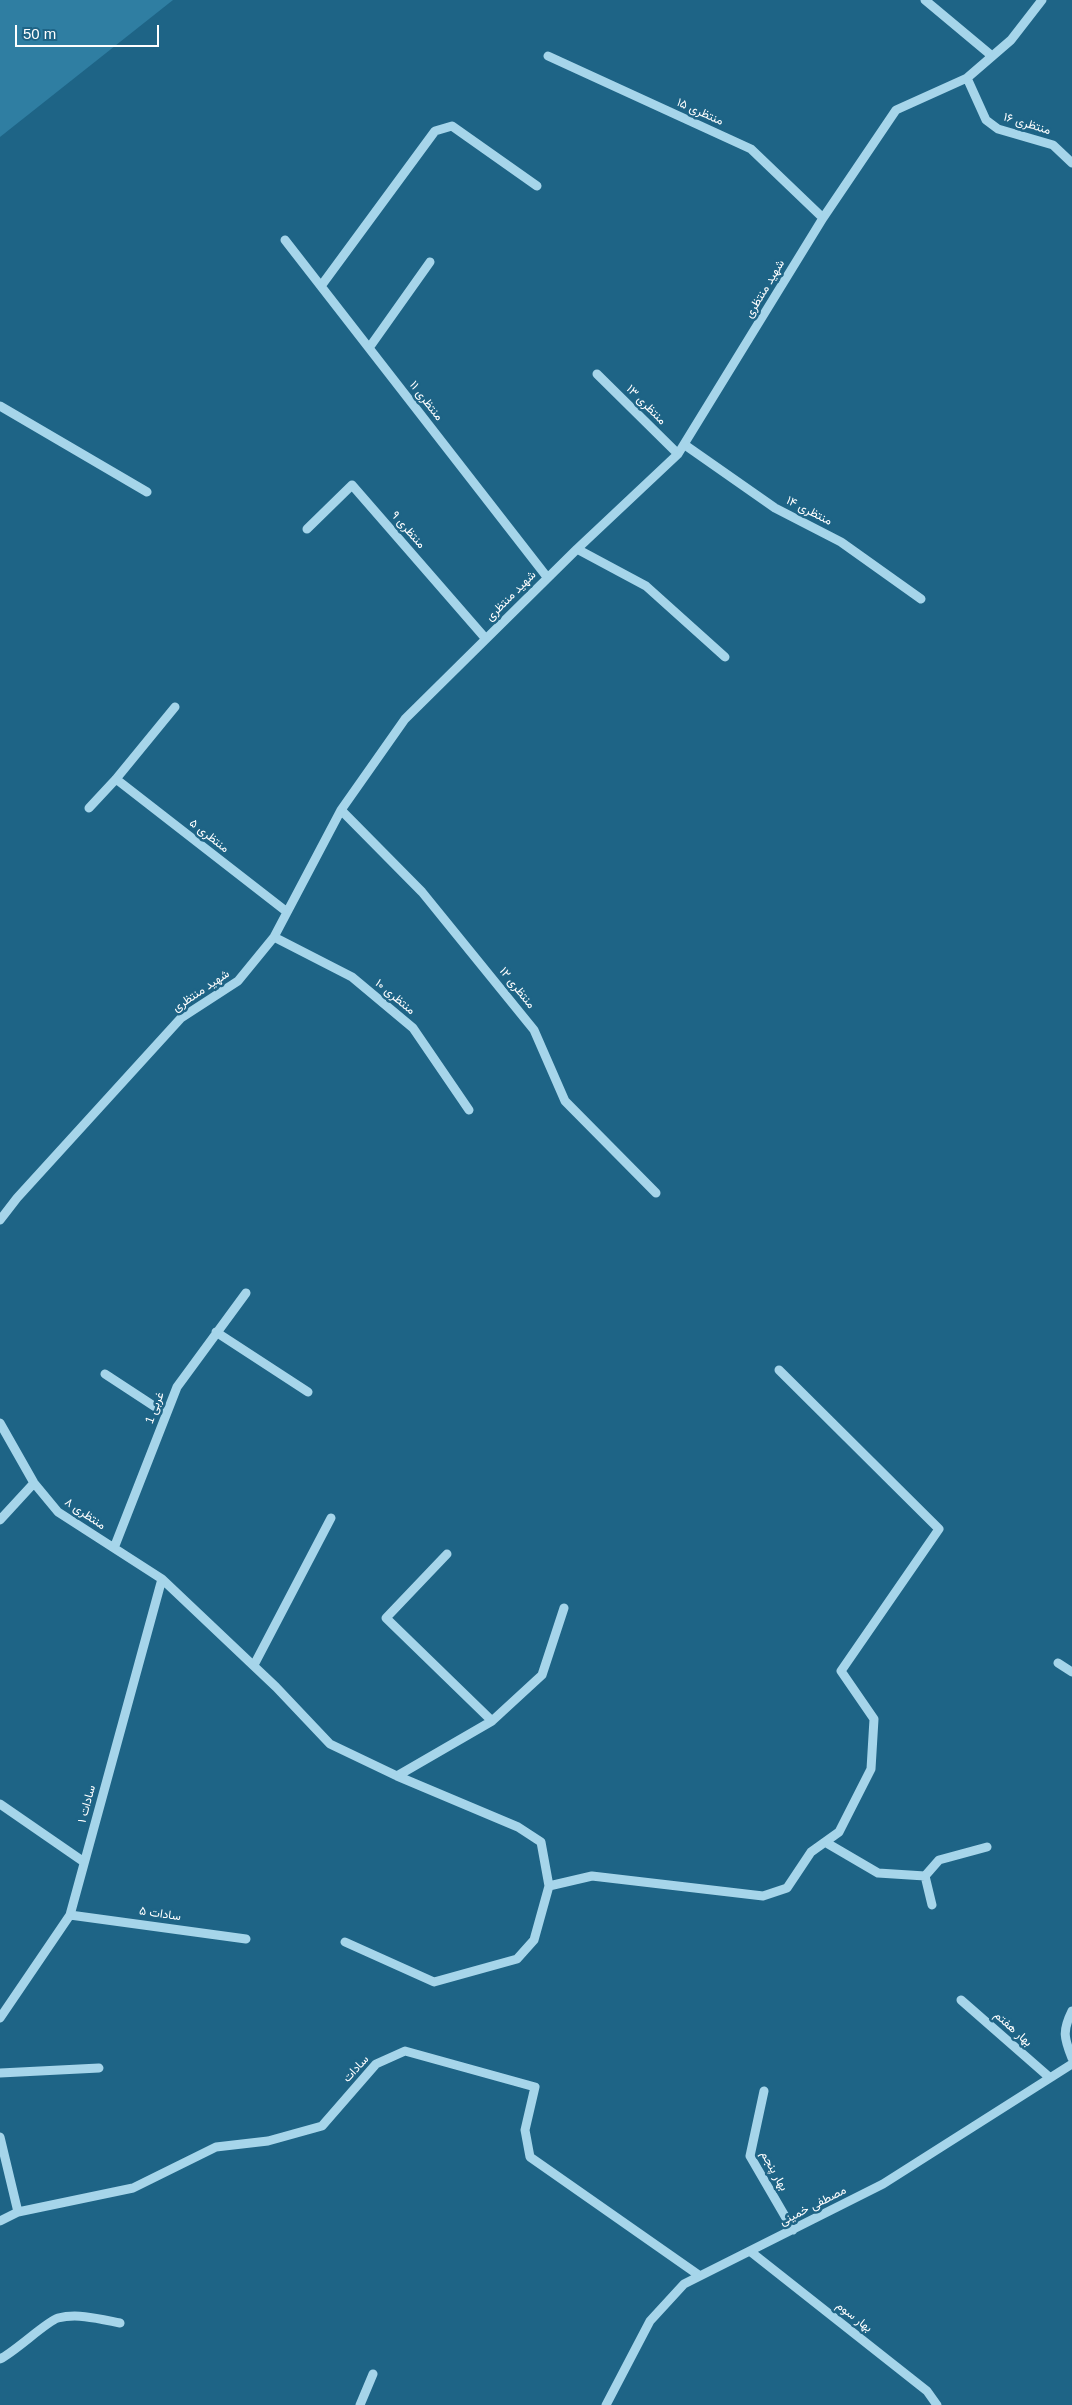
<!DOCTYPE html>
<meta charset="utf-8">
<style>
body{margin:0}
#map{position:relative;width:1072px;height:2405px;overflow:hidden;background:#1e6486;font-family:Arial,sans-serif}
canvas{display:block}
.scale{position:absolute;left:15px;top:25px;width:144px;height:22px;box-sizing:border-box;border:2px solid #fff;border-top:0;padding-left:6px;font-size:15px;line-height:18px;white-space:nowrap;color:#fff;-webkit-text-stroke:4px #1e6486;paint-order:stroke}
</style>
<div id="map">
<canvas width="1072" height="2405"></canvas>
<div class="scale">50 m</div>
</div>
<script>
const c = document.querySelector('canvas').getContext('2d');
c.lineJoin = 'round';
function paint(path, color) {
  c.fillStyle = color;
  c.fill(path, 'evenodd');
}
function stroke(path, color, width, dash) {
  c.strokeStyle = color;
  c.lineWidth = width;
  c.lineCap = dash ? 'butt' : 'round';
  c.setLineDash(dash || []);
  c.stroke(path);
}
function label(font, color, halo, rows, align = 'center') {
  c.font = font + ' Arial,Vazirmatn,sans-serif';
  c.lineWidth = 5;
  c.setLineDash([]);
  c.textBaseline = 'middle';
  c.strokeStyle = halo;
  c.fillStyle = color;
  for (const [text, x, y, turn = 0] of rows) {
    c.save();
    c.translate(x, y);
    c.rotate((+turn || 0) * Math.PI / 180);
    c.textAlign = isNaN(turn) ? turn : align;
    if (halo) c.strokeText(text, 0, 0);
    c.fillText(text, 0, 0);
    c.restore();
  }
}
paint(new Path2D(`
 M0,0H173L0,137Z`), '#2f7ea2');
stroke(new Path2D(`
 M925,0L992,56
 M548,56L751,149L823,218
 M967,78L986,120L998,129L1053,145L1072,163
 M285,240L547,577
 M321,286L435,131L452,126L537,186
 M369,348L430,262
 M597,374L678,454
 M0,406L147,492
 M685,445L775,508L841,542L921,599
 M307,529L352,485L486,639
 M577,549L646,586L725,657
 M116,779L287,912
 M89,808L116,779L175,707
 M341,810L422,892L534,1030L565,1101L656,1193
 M274,937L352,977L413,1028L469,1110
 M0,1220L17,1198L181,1018L238,981L274,937L341,810L405,719L577,549L678,454L823,218L896,110L967,78L1011,40L1042,0
 M216,1332L308,1392
 M105,1374L166,1414
 M0,1423L34,1483L58,1512L162,1579L276,1687L330,1744L397,1776L518,1827L541,1842L549,1886L534,1940L517,1959L434,1982L345,1942
 M0,1520L34,1483
 M114,1548L177,1387L246,1293
 M447,1554L386,1618L492,1721
 M1058,1663L1072,1672
 M254,1665L331,1518
 M397,1776L492,1721L542,1675L564,1608
 M0,1804L84,1862
 M825,1842L878,1873L925,1876L932,1905
 M925,1876L939,1860L987,1847
 M549,1886L592,1876L763,1896L787,1888L811,1852L839,1832L871,1769L874,1719L841,1671L939,1529L779,1370
 M70,1915L246,1939
 M961,2000L1049,2077
 M1072,2011C1062,2031 1064,2038 1072,2058
 M0,2018L70,1915L162,1579
 M0,2073L99,2068
 M764,2091L750,2156L793,2230
 M0,2137L18,2212
 M0,2221L18,2212L133,2188L216,2147L268,2141L322,2126L376,2064L405,2051L535,2087L525,2130L530,2157L700,2276
 M751,2252L927,2391L937,2405
 M0,2359C16,2351 47,2321 58,2318C78,2313 100,2319 120,2323
 M360,2405L373,2374
 M606,2405L650,2321L684,2284L883,2184L1072,2064`), '#a6d5ea', 9);
label('12px', '#fff', '#1e6486', [
 ["منتظری ۱۵",700,112,24],
 ["منتظری ۱۶",1027,124,17],
 ["شهید منتظری",765,289,-59],
 ["منتظری ۱۱",426,401,52],
 ["منتظری ۱۳",646,405,45],
 ["منتظری ۱۴",809,511,27],
 ["منتظری ۹",408,530,49],
 ["شهید منتظری",511,596,-45],
 ["منتظری ۵",209,836,38],
 ["منتظری ۱۲",517,988,51],
 ["شهید منتظری",201,991,-34],
 ["منتظری ۱۰",395,997,40],
 ["غربی 1",155,1408,-69],
 ["منتظری ۸",85,1514,34],
 ["سادات ۱",87,1804,-75],
 ["سادات ۵",160,1914,8],
 ["بهار هفتم",1013,2029,42],
 ["سادات",356,2069,-47],
 ["بهار پنجم",774,2171,61],
 ["مصطفی خمینی",813,2206,-27],
 ["بهار سوم",854,2317,38]
]);
</script>
